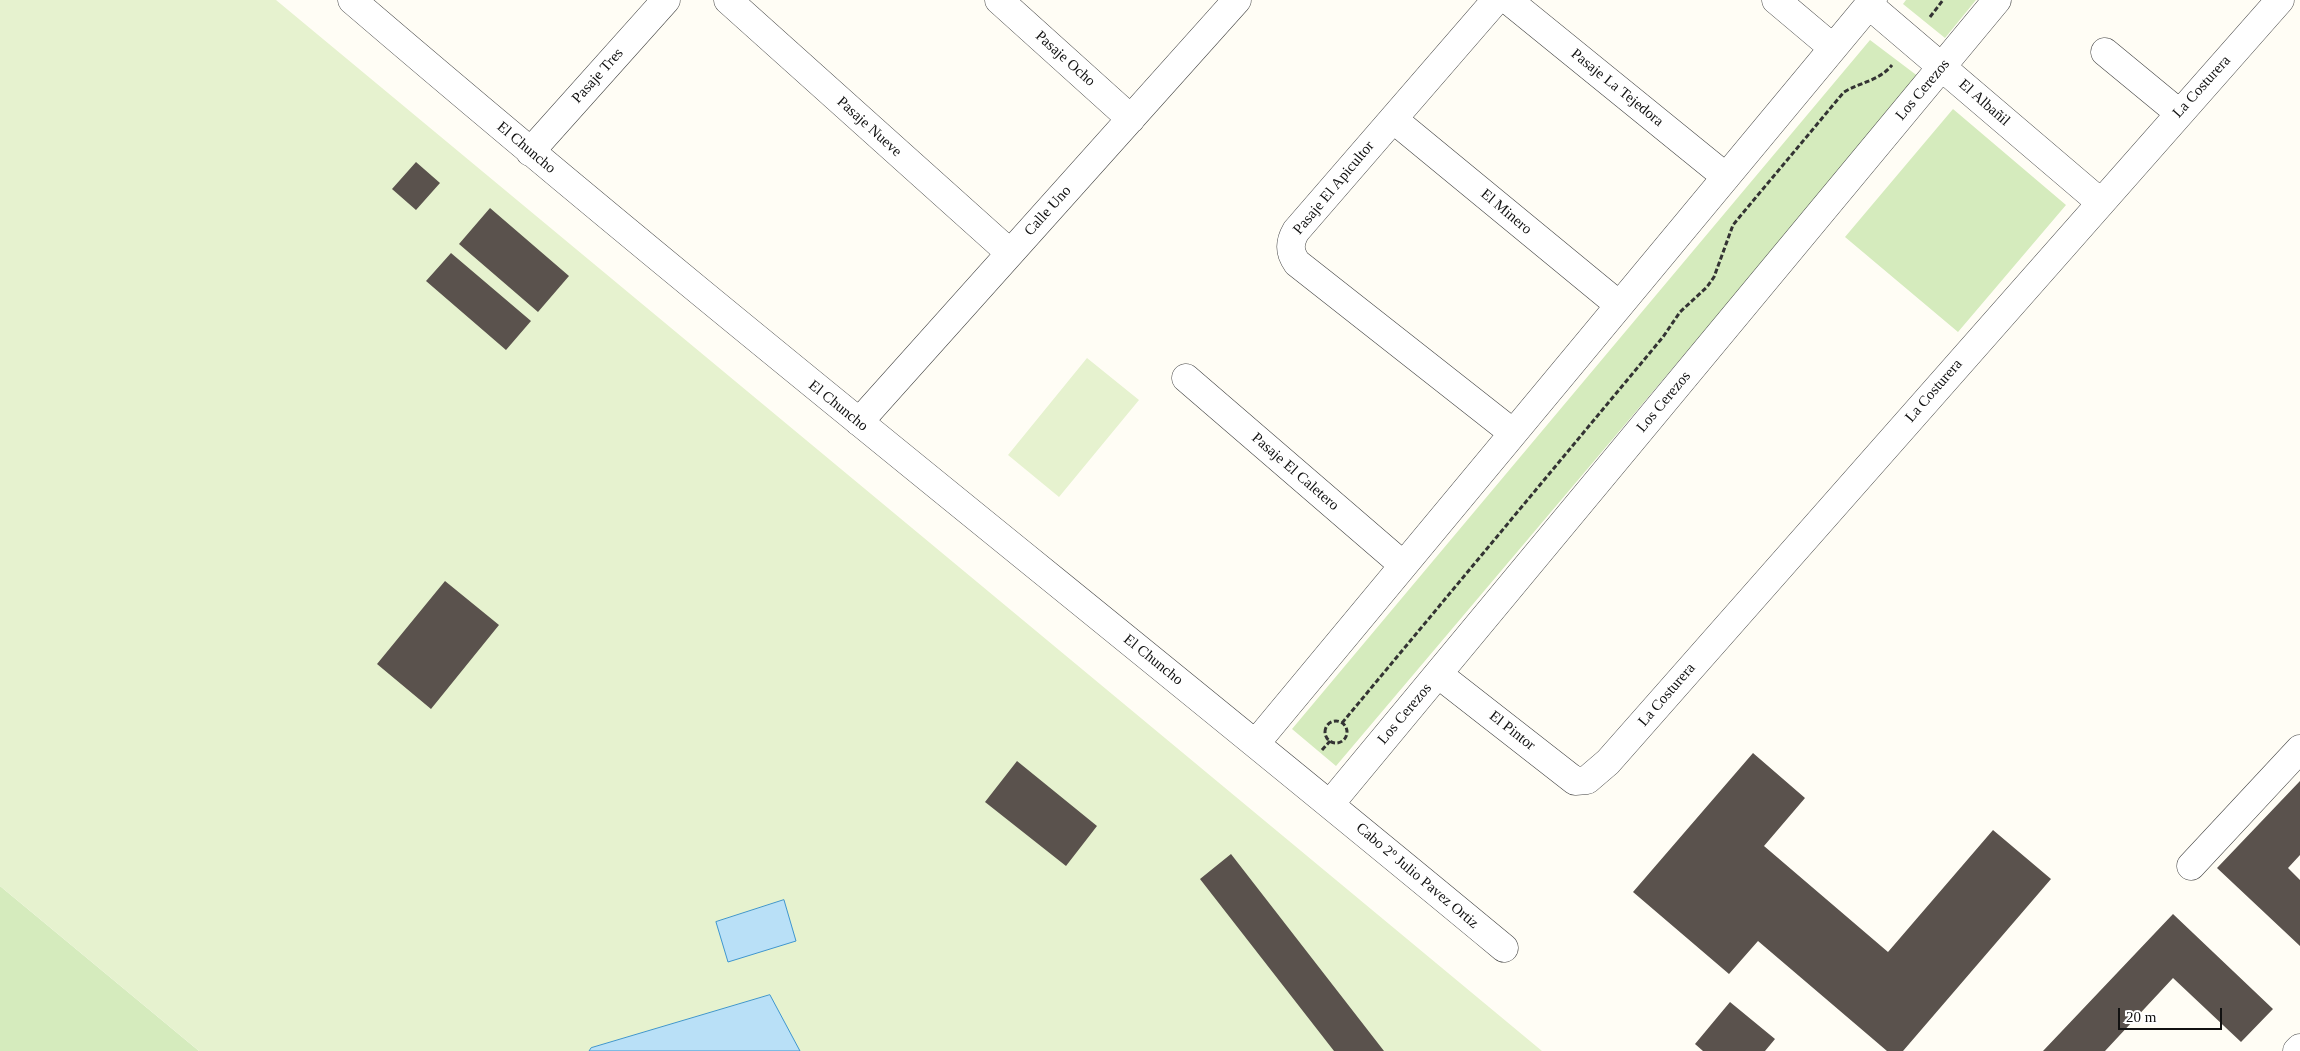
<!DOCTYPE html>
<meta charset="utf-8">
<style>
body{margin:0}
#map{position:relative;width:2300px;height:1051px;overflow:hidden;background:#fffdf5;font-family:Georgia,serif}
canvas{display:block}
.scale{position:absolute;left:2118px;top:1008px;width:104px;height:22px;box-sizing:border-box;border:2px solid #111;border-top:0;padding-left:6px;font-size:15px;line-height:18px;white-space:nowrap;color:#111;-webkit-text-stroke:4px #fff;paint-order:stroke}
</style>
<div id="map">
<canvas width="2300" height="1051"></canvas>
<div class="scale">20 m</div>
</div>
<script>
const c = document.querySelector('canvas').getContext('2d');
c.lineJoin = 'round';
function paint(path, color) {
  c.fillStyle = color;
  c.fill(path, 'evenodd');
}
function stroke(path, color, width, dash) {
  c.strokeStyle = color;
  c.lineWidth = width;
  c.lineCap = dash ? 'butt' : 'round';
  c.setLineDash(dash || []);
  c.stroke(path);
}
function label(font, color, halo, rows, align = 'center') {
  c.font = font + ' Georgia,serif';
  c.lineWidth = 5;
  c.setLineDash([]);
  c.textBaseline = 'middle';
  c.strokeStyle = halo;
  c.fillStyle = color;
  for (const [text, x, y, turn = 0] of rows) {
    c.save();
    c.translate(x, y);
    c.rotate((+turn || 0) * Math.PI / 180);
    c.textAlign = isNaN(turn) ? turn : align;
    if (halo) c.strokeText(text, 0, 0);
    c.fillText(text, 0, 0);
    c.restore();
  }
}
paint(new Path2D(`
 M1906,0H1976L1945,38L1903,4Z
 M1870,40L1919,77L1336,766L1292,729Z
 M1953,109L2066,205L1958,332L1845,237Z
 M0,886L199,1051H0Z`), '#d5ebbd');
paint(new Path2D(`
 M0,0H276L1542,1051H199L0,886Z
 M1087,358L1139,400L1059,497L1008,455Z`), '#e6f2cf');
const water = new Path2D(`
 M784,900L796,941L728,962L716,922Z
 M770,995L800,1051H589L591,1048Z`);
paint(water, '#b9e0f7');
stroke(water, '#3f96cf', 1);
paint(new Path2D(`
 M416,162L440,183L416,210L392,189Z
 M490,208L569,276L538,312L459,244Z
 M451,253L531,321L506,350L426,281Z
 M445,581L499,625L431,709L377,664Z
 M1753,753L1805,798L1764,846L1888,952L1993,830L2051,879L1903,1051H1887L1758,941L1729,974L1633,892Z
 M1017,761L1097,826L1066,866L985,802Z
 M2300,781V855L2288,868L2300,880V946L2217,868Z
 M1231,854L1384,1051H1334L1200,879Z
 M2173,914L2273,1009L2241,1042L2173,978L2105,1051H2043Z
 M1730,1002L1775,1039L1765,1051H1703L1695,1044Z`), '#5a524d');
const street = new Path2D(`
 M352,0C730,324 1122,631 1504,948
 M728,0L1010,253
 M999,0L1131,119
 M1496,0L1296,231C1289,243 1289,252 1297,263L1513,433
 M1508,0L1726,177
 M1776,0L1833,48
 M1869,5L2100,202
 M2105,52L2179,113
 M1393,119L1619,305
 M530,152L666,0
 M1186,378L1403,565
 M859,422L1237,0
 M1438,674L1575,781L1587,780L1608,762L2280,0
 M1256,743L1873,0
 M1330,804L1997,0
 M2191,866L2300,749
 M2297,1051L2300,1048`);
stroke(street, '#444', 29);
stroke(new Path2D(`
 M1930,17L1943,0
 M1325 732a11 11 0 1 1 22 0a11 11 0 1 1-22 0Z
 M1342,723L1663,337L1680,312L1707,287L1714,277L1733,225L1742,214L1844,92C1861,82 1879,81 1892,65
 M1322,750L1330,741`), '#333', 3, [5, 2.5]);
stroke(street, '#fff', 28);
label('15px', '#111', '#fff', [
 ["Pasaje Ocho",1065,59,42],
 ["Pasaje Tres",598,76,-48],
 ["La Costurera",2202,87,-48],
 ["Pasaje La Tejedora",1617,88,39],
 ["Los Cerezos",1923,90,-50],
 ["El Albañil",1984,103,41],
 ["Pasaje Nueve",869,127,42],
 ["El Chuncho",526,148,40],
 ["Pasaje El Apicultor",1334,188,-50],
 ["Calle Uno",1048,211,-48],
 ["El Minero",1506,212,40],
 ["La Costurera",1934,391,-49],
 ["Los Cerezos",1664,402,-50],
 ["El Chuncho",838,406,39],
 ["Pasaje El Caletero",1295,472,41],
 ["El Chuncho",1153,660,39],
 ["La Costurera",1667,695,-49],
 ["Los Cerezos",1405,714,-50],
 ["El Pintor",1512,731,38],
 ["Cabo 2º Julio Pavez Ortiz",1417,876,40]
]);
</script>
